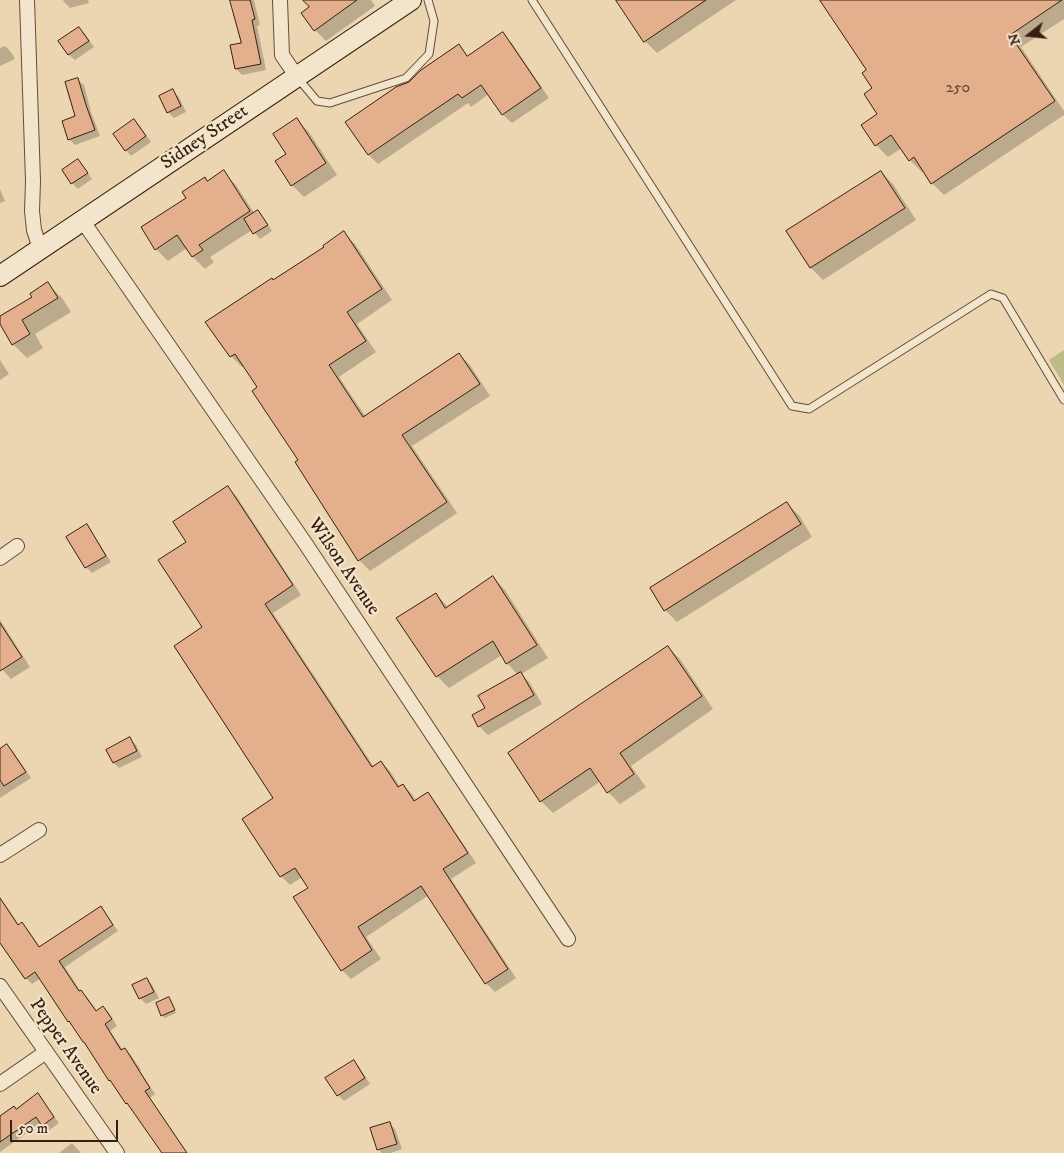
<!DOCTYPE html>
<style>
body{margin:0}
#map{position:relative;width:1064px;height:1153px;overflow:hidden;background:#ecd5b1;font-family:"IM FELL DW Pica",serif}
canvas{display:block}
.north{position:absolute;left:1004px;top:10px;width:50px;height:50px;-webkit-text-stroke:4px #f3e4cc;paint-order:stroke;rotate:254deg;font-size:14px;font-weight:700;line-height:20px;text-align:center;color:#372011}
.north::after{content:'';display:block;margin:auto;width:18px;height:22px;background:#372011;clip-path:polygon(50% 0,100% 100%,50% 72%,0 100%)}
.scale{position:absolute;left:10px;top:1120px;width:108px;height:22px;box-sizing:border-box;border:2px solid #372011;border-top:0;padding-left:6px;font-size:15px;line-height:18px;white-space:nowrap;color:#372011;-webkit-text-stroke:4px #f3e4cc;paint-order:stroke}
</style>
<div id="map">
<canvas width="1064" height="1153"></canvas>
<div class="north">N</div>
<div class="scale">50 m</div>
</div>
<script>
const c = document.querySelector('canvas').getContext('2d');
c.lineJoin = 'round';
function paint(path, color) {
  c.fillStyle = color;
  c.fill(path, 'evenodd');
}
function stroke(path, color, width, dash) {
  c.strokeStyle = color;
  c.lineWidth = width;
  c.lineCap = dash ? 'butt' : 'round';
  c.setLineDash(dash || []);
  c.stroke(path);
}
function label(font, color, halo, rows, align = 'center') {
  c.font = font + ' "IM FELL DW Pica",serif';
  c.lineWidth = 4.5;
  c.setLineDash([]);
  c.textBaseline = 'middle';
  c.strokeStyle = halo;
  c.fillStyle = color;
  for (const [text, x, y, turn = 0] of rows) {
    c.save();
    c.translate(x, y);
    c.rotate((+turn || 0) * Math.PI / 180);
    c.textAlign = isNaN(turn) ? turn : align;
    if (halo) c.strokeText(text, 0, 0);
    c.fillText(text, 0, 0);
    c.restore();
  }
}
paint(new Path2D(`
 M1064,350V385L1049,360Z`), '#bcbc89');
paint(new Path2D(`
 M63,0H88L89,3L70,8L64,2Z
 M232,0H254L260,25L257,26L266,70L242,75L236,69L232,46L243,44Z
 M306,0H371L375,6L326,41L315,30L303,13L310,7Z
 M618,0H736L657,53L645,41Z
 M822,0H1064V19L1021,47L1064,111V115L944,195L932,183L924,171L922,172L910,160L902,148L888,157L876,145L879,114L874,88L868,70Z
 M79,29L85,34L94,47L75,60L69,55L60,42Z
 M503,34L512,43L549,98L512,123L503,115L489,94L471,107L468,103L378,164L369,155L347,122L410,83L459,46L469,57Z
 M5,46L11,52L15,59L0,66V48Z
 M78,80L84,85L91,112L100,136L75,145L69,139L76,117Z
 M173,91L179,97L186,112L174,118L168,112Z
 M297,120L309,132L337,175L304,197L292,185L288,154Z
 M134,121L140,126L151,142L131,156L126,150Z
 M78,160L83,166L92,179L78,189L72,183L63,170Z
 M223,172L235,184L255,214L258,212L264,218L272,231L260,239L252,230L210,257L214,262L205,269L193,257L187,248L168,261L156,249L187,198Z
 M881,172L893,184L916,220L823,280L811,268L788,232Z
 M0,189L5,201L0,203Z
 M344,233L355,244L392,300L357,324L376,352L339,377L366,417L459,354L470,365L490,396L412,446L457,513L370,571L359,560L297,463L300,461L259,387L245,365L242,367L231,356L274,282L326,247Z
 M48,284L62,298L71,312L35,334L43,348L27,358L13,344L0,322V318L34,297Z
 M0,360L9,374L0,380Z
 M228,488L237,497L301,595L273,613L374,767L381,762L390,771L400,787L403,785L412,794L416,801L428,794L436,803L476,863L451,879L516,978L495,992L486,983L429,895L366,937L381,959L351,979L342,970L309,888L302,877L290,885L281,876L244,819L275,799L204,627L188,542Z
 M786,503L799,515L812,537L677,622L665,610Z
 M87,526L92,532L111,562L92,573L86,567L68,537Z
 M493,577L505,590L548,658L521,674L530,683L542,704L488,735L479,726L486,708L518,675L507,663L502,655L449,688L437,676L398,619L436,594L448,607Z
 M0,620L30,667L11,679L0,667Z
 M668,647L680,659L713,709L631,766L646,787L620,804L608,792L601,781L553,813L541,801Z
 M130,739L136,745L142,757L119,768L114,763Z
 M7,746L13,751L31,778L0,798V750Z
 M0,899L5,904L19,925L22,924L28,930L40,947L100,907L106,914L118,931L65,967L81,992L87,997L97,1011L103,1007L109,1013L117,1026L110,1031L123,1050L125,1049L131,1055L141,1070L140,1071L155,1094L150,1098L187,1153H163L73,1026L69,1021L41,978L32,984L26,978L0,939Z
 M146,979L152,985L159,998L146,1004L140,998Z
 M169,999L171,1001L176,1013L165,1018L162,1015Z
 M353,1061L359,1067L370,1084L344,1101L338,1095Z
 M38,1095L43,1101L59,1123L48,1131L41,1123L0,1152V1117L16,1110Z
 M389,1123L395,1129L402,1149L391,1153H382L378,1149Z
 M72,1143L81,1153H59Z`), '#0003');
const building = new Path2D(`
 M230,0H250L255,19L252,20L261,64L235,69L230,45L241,43Z
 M303,0H357L314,31L301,13L309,7Z
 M616,0H706L644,42Z
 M820,0H1062L1010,35L1055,101L931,184L914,157L909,161L891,135L875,146L861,125L877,114L864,94L872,88L862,73L866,70Z
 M79,27L89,41L68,55L58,41Z
 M503,32L541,88L502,115L481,85L462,98L458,94L368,155L345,122L396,87L409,82L421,70L459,44L467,56Z
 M78,78L86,105L95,130L68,140L62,121L75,116L65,82Z
 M173,89L181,106L167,113L159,96Z
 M297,118L326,163L291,186L275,161L286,154L273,134Z
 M134,119L146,136L125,151L113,134Z
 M78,159L88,173L71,184L62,170Z
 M224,170L250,211L199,245L203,250L192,257L177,235L155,250L141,227L186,198L182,192L205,177L207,181Z
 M881,171L905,208L810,268L786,231Z
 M258,210L268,225L253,234L244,219Z
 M344,231L382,289L347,312L366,341L329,365L363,417L459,353L480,384L402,435L447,502L358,561L295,462L298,460L252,391L257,387L235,354L230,357L205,322L272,278L273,280L324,247L323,246Z
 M48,282L58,298L22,320L30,334L12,345L0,324V316L32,297L30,294Z
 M228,486L293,585L265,604L372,767L381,761L398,787L403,784L414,801L428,792L468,853L443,869L508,969L485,984L421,886L358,927L372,950L341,971L293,897L308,888L295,868L280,877L242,819L273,798L174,646L202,627L158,560L186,542L173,522Z
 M787,502L801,524L664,611L650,588Z
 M87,524L106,556L85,568L66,537Z
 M493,576L537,645L506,664L493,641L436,677L396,618L436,593L445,608Z
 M0,623L22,657L0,671Z
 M668,646L702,696L620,753L634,774L607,793L590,768L540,802L508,753Z
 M521,672L534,695L478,727L472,715L485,708L478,696Z
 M130,737L137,751L113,763L106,750Z
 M7,744L26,772L4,786L0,780V749Z
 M0,898L18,925L22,922L39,947L101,906L113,925L59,961L79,991L81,990L96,1011L103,1006L112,1019L105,1024L121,1050L125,1048L150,1088L145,1091L187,1153H162L127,1103L126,1104L110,1080L109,1081L84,1042H83L69,1021L68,1022L35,972L25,979L0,943Z
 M147,978L154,992L139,999L132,985Z
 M169,997L175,1010L161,1016L156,1003Z
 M354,1060L365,1078L337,1096L325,1078Z
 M38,1093L54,1117L42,1126L36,1117L0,1142V1116L14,1106L16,1109Z
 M390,1122L397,1144L377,1150L370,1128Z`);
paint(building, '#e4af8c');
stroke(building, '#372011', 1);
const lane = new Path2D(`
 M532,0L792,406L809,409L991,294L1003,298L1064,400
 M297,77L317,101L330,103L406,78L429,54L434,21L428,0`);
const street = new Path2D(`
 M27,0L33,181L32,211L34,230L40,249
 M280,0L282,55L297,77
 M82,220L305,543L568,939
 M0,558L17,546
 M0,855L39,830
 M0,986L117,1153
 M0,1084L46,1052`);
const secondary = new Path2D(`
 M0,276L411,0`);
stroke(lane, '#644d39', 9);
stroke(street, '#644d39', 16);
stroke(secondary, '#372011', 22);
stroke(lane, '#f3e4cc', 7);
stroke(street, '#f3e4cc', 14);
stroke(secondary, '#f3e4cc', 20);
label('16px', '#624430', null, [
 ["250",958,89]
]);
label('19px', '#372011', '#f3e4cc', [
 ["Sidney Street",205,138,-34],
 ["Wilson Avenue",343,567,56],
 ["Pepper Avenue",65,1047,55]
]);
</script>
